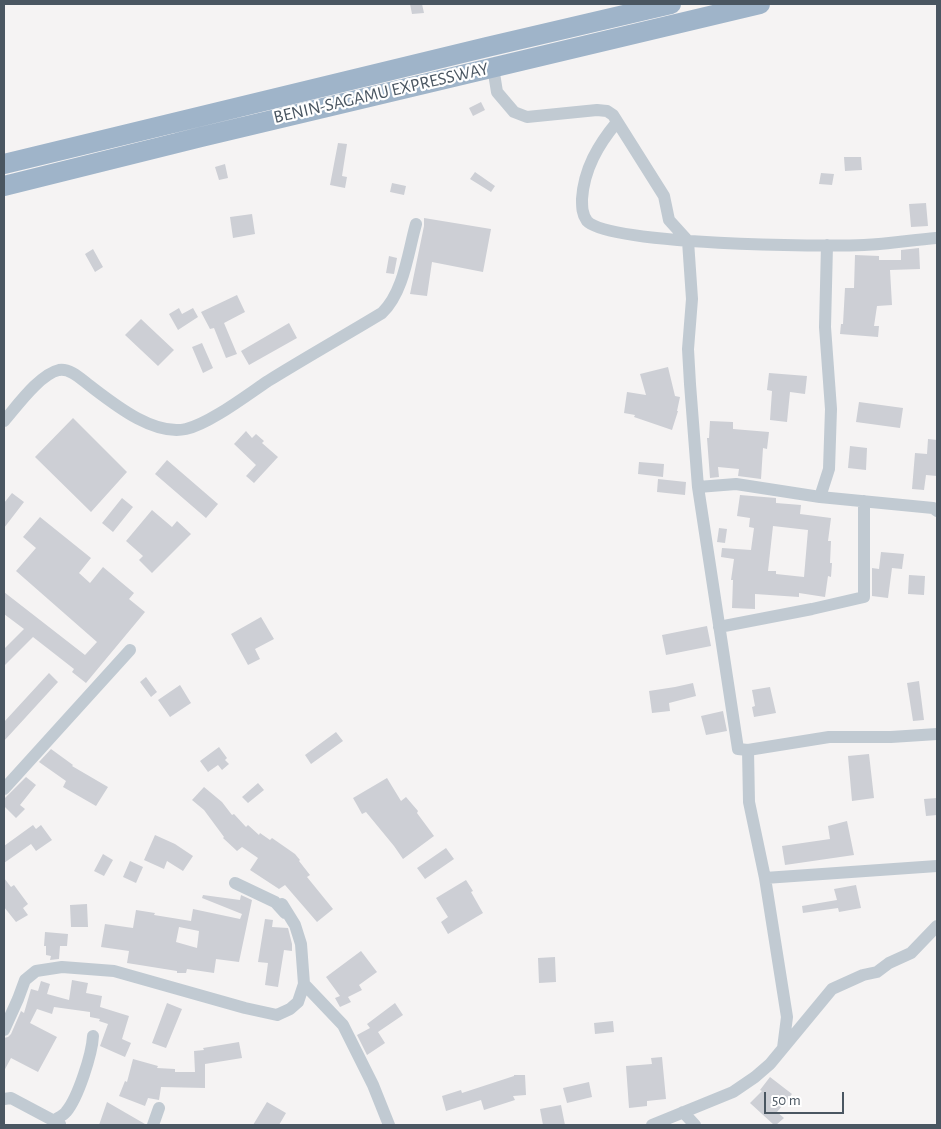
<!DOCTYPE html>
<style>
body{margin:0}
#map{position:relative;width:941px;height:1129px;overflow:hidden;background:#f5f3f3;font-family:"Alegreya Sans",sans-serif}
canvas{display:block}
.frame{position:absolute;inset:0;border:5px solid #4a5661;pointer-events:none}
.scale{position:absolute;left:764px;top:1092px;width:80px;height:22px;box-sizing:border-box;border:2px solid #4a5661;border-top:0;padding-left:6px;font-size:15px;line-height:18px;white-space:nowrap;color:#4a5661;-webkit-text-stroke:4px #fff;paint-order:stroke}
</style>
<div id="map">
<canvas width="941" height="1129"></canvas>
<div class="frame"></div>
<div class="scale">50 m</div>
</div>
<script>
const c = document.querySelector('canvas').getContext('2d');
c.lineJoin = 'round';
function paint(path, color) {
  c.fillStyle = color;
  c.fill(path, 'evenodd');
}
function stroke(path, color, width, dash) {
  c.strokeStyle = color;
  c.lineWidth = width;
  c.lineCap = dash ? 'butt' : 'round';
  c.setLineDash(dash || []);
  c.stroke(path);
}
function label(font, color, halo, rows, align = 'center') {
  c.font = font + ' "Alegreya Sans",sans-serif';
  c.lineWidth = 4.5;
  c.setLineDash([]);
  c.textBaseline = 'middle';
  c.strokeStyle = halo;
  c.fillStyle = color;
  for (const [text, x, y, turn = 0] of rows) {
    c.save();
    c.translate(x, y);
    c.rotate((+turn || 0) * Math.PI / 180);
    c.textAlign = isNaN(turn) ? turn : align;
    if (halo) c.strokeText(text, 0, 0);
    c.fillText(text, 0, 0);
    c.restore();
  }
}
paint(new Path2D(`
 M410,4H422L424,13L412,14Z
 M481,102L485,110L473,116L469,108Z
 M338,143L347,144L342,176L347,177L345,188L330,185Z
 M844,157H861L862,170L845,171Z
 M225,164L228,178L219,180L215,167Z
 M475,172L495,186L491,192L470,179Z
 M821,173L834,174L832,185L819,184Z
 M392,183L406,186L404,195L390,192Z
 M926,203L928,226L911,227L909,204Z
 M252,214L255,234L233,238L230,217Z
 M424,218L491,229L483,272L432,262L427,296L410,294L424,226Z
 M919,248L920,269L890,270L892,305L877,306L874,326H879L878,337L840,334L841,324H843L845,288H854L855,255L879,256V260H901V250Z
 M93,249L103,267L95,272L85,254Z
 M389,256L397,258L394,274L386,273Z
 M237,295L245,312L224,323L237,354L226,358L214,328L210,329L201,312Z
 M179,308L182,314L193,308L198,317L178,330L169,314Z
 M141,319L174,350L158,366L125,335Z
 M289,323L297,338L249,365L241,351Z
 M202,343L213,368L203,373L192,347Z
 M668,367L675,396L680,397L677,411H678L672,430L634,417L635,415L624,413L627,392L646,395L640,374Z
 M769,373L807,376L805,394L790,392L787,422L770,420L772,391L767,390Z
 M859,402L903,408L900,428L856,422Z
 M73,418L127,472L91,512L35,457Z
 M710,421L733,422V429L769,432L767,449L763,448L761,479L738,476L739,469L718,467L719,477L710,478L707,438H709Z
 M246,431L252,438L256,434L264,441L262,443L278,457L254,483L246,476L256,465L234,444Z
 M928,439L937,440V476L926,475L924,490L912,489L915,453L927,454Z
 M850,446L867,448L866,470L848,468Z
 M167,460L218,504L206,518L155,474Z
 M639,462L664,464L663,477L638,474Z
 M658,479L686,482L685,495L657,492Z
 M12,493L24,502L4,528V503Z
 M740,495L776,498V503L801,505L800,514L831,518L828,541H831L830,563H832L831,577L828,576L825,597L799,593V597L755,594V609L732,608L733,580H731L734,559L721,557L722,548L751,550L754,528L749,527L750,518L737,516ZM773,526L808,530L804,577L776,574V571H768Z
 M122,498L133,507L113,532L102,523Z
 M152,510L172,527L177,521L191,534L152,573L139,560L143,556L126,541Z
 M40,517L91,558L79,573L90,583L103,567L134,593L129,599L145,612L86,683L72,672L74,669L33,637L4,666V649L24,629L4,614V592L85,655L97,642L16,571L36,548L23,537Z
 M719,528L727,529L725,543L717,542Z
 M881,552L904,554L902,569L892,568L888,598L872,596V568L879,569Z
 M909,575L925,576L924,595L908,594Z
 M261,617L274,639L255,649L260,659L248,665L231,634Z
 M707,626L711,646L666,655L662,635Z
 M49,673L58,682L4,741V722Z
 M146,677L157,692L151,697L140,682Z
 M919,681L924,720L913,721L907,683Z
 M693,683L696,696L669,703L670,711L652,713L649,691L675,687Z
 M180,685L191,703L170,717L158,700Z
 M770,687L776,713L754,717L752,707L755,706L752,690Z
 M723,711L727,731L706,735L701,716Z
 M336,732L343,741L311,764L305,755Z
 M219,747L227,758L225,760L229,764L222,770L218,765L208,772L200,761Z
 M51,749L73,765L72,766L108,787L96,806L63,787L66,781L39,762Z
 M869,754L874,798L852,801L848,756Z
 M26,777L36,785L20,805L25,809L16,818L4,806V799Z
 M387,778L401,801L406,797L418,811L417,813L434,836L403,859L394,846L366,812L362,814L353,798Z
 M258,783L264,790L248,803L242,797Z
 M204,787L222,802L232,815L234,814L246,827L248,825L259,835L260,833L270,840L272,838L295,854L300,860L299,861L310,875L307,877L333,909L317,922L285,885L279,889L250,870L258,858L242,847L237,851L223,838L224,837L204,810L192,800Z
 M937,798V815L926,816L924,799Z
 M847,821L854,855L785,865L782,846L830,839L828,826Z
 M33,825L36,829L41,825L52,840L36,851L31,844L4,863V846Z
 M155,835L175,844L193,856L183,871L167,861L164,869L144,860Z
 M446,848L454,859L425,879L417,868Z
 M103,854L113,860L104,876L94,871Z
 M130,861L143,867L136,883L123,877Z
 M4,878L11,887L14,885L28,904L23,908L28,915L16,922L4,907Z
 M466,880L473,891L471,892L483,913L448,934L441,922L448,917L436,898Z
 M856,885L861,908L839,912L838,908L803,913L802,906L837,900L834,889Z
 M203,895L240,900L241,895L252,900L239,962L216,959L214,973L187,969L186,973H177V971L127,963L129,951L101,947L105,924L133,928L136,910L155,913L154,915L191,921L193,909L240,919L242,914L202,898ZM179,927L199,931L197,948L176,942Z
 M87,904L88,927H71L70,905Z
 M265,919L273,920L272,927L288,928L292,944V951L284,950L278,987L265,985L268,963L258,962Z
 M45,932L68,934L67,946H60L59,959L50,960L51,956L46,955V946H44Z
 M361,951L377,972L359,985L362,990L348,997L351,1002L340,1007L335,998L340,996L326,977Z
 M555,957L556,982L539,983L538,958Z
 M72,980L88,983L86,993L102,996L100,1007L129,1016L122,1039L131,1043L125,1057L100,1046L108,1024L99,1021L100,1019L90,1017V1012L54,1007L52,1014L37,1009L30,1023L57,1037L38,1072L11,1058L4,1071V1038L8,1037L11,1034L21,1011L24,1013L31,989L38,991L41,981L50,984L47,994L69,1000Z
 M167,1003L182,1009L166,1048L152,1043Z
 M395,1003L403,1015L378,1032L385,1043L367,1055L357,1035L370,1028L367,1024Z
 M613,1021L614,1032L595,1034L594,1023Z
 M239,1042L242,1058L205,1064V1088L161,1087L159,1100L148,1098L145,1106L119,1096L125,1081L127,1082L133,1059L158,1066L157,1068L175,1069V1072H195L194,1051L204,1050L203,1048Z
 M662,1057L666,1099L647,1101V1106L629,1108L626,1066L652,1064L651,1058Z
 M514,1075H525L526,1095L513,1096L515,1100L484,1110L481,1100L446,1111L442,1096L461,1090L462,1093L514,1076Z
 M770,1077L792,1094L777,1112L784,1118L776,1125H774L750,1103L762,1091L760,1090Z
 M589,1082L592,1097L567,1103L563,1088Z
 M107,1102L145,1124V1125H99Z
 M267,1102L286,1113L279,1125H253Z
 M561,1105L565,1125H543L540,1109Z`), '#cdcfd5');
stroke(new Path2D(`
 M493,67L497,92L514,112L527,117L597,110L607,111L613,115L664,196L669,220L688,241L692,299L688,349L690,384L698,487L738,749L748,750L829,737H891L937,734
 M617,122C598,145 584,169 582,199C582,207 582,214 587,221C609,245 824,247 864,245C888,244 912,240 936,238
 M4,421C17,406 40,374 59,370C70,368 81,379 89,385C114,404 153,436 186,429C209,424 247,395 268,381C305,358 344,336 382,313C404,292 408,252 416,224
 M698,487L736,484L820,497L933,508L937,511
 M820,497L829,469L831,409L825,327L827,245
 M719,627L812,609L864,597V501
 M748,750L749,802L765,878L787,1017L783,1048
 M4,789L130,650
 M765,878L937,866
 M235,883L275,902L285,913
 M304,984L343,1025L373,1085L389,1125
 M4,1030L18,999L25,980L36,971L62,967L114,971L245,1008L277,1015L290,1009L298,1002L304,984L301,944L295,925L282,904
 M4,1099L11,1098L60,1124
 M683,1112L695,1125
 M53,1121C57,1118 63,1116 66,1112C78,1098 92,1054 93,1036
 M153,1125L159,1108
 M652,1125L733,1092L755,1077L770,1064L832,989L863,975L877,972L889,963L911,953L937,926`), '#c1cad2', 12);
stroke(new Path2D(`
 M4,164L487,47L671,4
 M4,186L201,137L760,4`), '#9fb4c9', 20);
label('18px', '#4a5661', '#fff', [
 ["BENIN-SAGAMU EXPRESSWAY",381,93,-13]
]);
</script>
